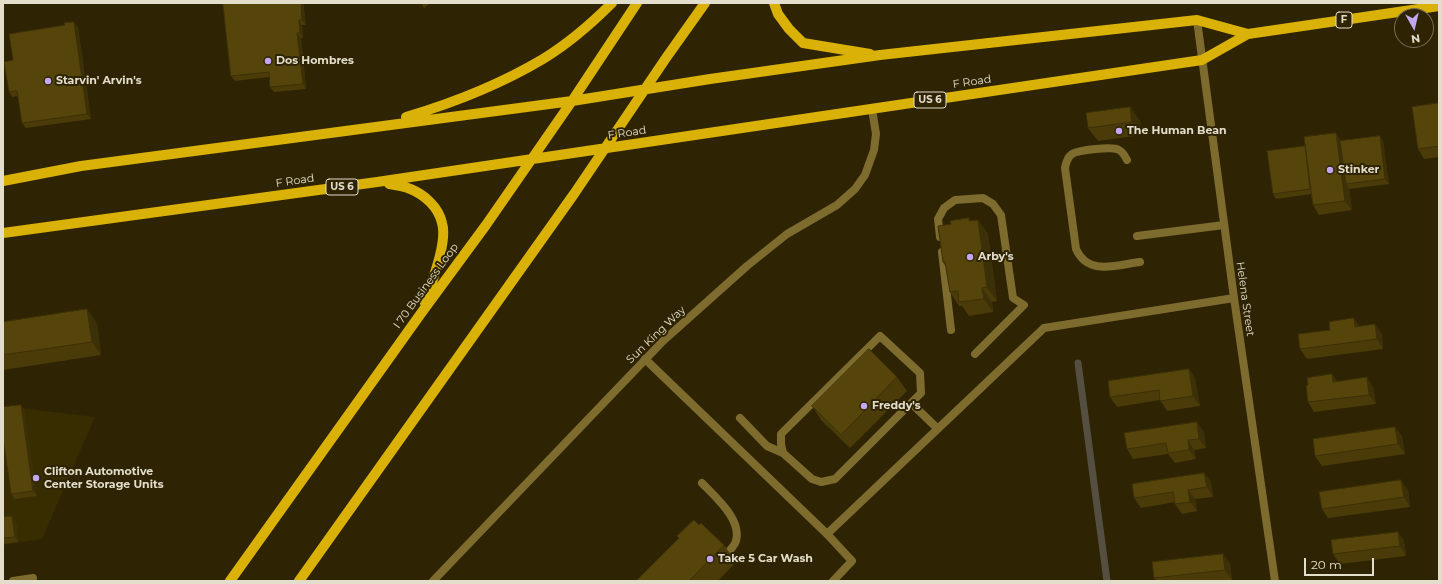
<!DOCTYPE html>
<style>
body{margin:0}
#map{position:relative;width:1442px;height:584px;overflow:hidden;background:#2e2403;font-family:Montserrat,sans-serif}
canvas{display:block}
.frame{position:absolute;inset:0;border:4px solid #e3ddcb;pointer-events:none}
.north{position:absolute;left:1394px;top:8px;width:40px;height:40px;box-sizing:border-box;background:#2e2403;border:1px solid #766e53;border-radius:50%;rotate:172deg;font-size:11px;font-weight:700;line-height:16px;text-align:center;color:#e3ddcb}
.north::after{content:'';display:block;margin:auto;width:14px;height:18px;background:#c4a7f1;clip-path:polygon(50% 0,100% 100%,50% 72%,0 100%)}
.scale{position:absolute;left:1304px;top:558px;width:70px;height:18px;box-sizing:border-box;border:2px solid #e3ddcb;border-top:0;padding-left:5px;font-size:12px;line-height:14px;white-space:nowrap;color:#e3ddcb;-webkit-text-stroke:3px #2e2403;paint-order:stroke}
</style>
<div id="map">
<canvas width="1442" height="584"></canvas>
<div class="frame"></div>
<div class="north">N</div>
<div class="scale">20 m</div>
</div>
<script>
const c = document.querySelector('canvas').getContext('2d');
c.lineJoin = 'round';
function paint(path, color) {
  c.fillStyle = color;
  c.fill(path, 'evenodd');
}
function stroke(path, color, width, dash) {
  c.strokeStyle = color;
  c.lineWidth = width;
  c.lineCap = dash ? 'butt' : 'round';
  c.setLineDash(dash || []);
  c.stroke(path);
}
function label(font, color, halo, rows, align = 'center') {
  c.font = font + ' Montserrat,sans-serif';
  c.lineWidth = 4;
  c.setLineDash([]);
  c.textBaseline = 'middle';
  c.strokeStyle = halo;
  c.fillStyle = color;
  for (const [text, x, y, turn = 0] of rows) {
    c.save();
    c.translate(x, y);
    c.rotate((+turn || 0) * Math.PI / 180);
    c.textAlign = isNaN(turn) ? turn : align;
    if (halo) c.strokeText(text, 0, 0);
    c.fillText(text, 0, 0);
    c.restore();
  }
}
paint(new Path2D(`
 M3,406L95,417L42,539L3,545Z`), '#382c01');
stroke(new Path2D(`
 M1078,363L1107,581`), '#544f40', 7);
stroke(new Path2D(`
 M1127,160C1125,156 1123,152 1119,150C1113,146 1078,150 1072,154C1068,157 1066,162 1065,168L1076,249C1088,276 1116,265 1140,262
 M1137,236L1224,225
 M940,237L938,219L944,208L955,200L983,198L993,204L1001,215L1013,298L1024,305L975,354
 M942,252L951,330
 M645,359L827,534L1044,328L1234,298
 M911,403L938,429
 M740,418L767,446L783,453L812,479L821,482L835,479L921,393L920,373L880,336L781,434V444L783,453
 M702,483C715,497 742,519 736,541C735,545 730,550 727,554
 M827,534L852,561L833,581`), '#7e6b2e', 8);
stroke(new Path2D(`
 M1197,20L1234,298L1275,581
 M13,581L33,578
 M433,581L663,341L747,266L787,234L837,205L855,189L865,175L874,150L876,134L872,109`), '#7e6b2e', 8);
stroke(new Path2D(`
 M774,3L778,14L789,29L803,43L870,54
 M406,117C453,103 501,84 543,59C566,45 593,22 612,3
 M3,181L81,166L572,101L710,79L880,55L1197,20L1248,34
 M389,184C405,186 418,190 430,202C436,208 440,214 442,223C448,242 431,284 425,303
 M3,233L377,182L1202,60L1248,34L1439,6
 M230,581L422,312L486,225L572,101L637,3
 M299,581L574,194L666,58L705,3`), '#dab107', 10);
paint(new Path2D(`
 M223,3H303L306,25H302L303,38H301L306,89L274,92L270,87L269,77L235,81L231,76Z
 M421,3H430L424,8Z
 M78,27L91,119L26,128L22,123L18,96L12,97L9,92L13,60Z
 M1439,103V157L1424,159L1418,149Z
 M1130,107L1140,121L1141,135L1098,141L1088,128Z
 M1380,136L1383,141L1389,184L1349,189L1352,210L1319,215L1313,205L1311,194L1276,199L1273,194L1305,146Z
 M969,218L971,221L978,220L988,234L997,301L992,302L993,312L969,316L962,306H959L950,292L946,267L943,262L951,224Z
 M3,322L97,323L101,355L3,370Z
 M1359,326L1382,334L1383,349L1307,359L1300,349L1330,330Z
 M1189,369L1195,378L1200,406L1167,411L1160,400L1117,407L1110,397Z
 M1332,374L1337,381L1373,387L1376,404L1314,412L1308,402V385Z
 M897,377L907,391L850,448L821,420L812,406Z
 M21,405L24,410L37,496L15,499L11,494Z
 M1395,427L1402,436L1405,454L1322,466L1315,456Z
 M1204,432L1206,448L1194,450L1196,459L1175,463L1168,454L1133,459L1127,449Z
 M1204,473L1211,482L1213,497L1195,499L1197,511L1182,514L1175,504V502L1141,508L1134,498Z
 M1408,490L1410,507L1328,518L1322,509Z
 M3,517L16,521L18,542L3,544Z
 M699,525L724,545L736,562L718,581H636L679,538L677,536Z
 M1398,532L1404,541L1406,556L1340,564L1333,554Z
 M1230,563L1232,580L1223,581H1156L1154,578Z`), '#4a3b09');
paint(new Path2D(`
 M301,3H303L306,25L302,20Z
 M299,20L302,25L303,38L300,33Z
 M74,22L78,27L91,119L87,114Z
 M297,33L301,38L306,89L303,84Z
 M1130,107L1140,121L1141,135L1132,122Z
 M1336,133L1343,143L1346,184L1349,189L1352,210L1345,201Z
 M1380,136L1383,141L1389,184L1385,179Z
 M978,220L988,234L997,301L987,287Z
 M982,288L992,302L993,312L984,299Z
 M87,309L97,323L101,355L92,342Z
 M1354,318L1361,328L1355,327Z
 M1375,324L1382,334L1383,349L1377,339Z
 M1189,369L1195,378L1200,406L1193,396Z
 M1332,374L1339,384L1333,382Z
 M1367,377L1373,387L1376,404L1369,395Z
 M21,405L24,410L37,496L33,491Z
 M1197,422L1204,432L1206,448L1199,439Z
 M1395,427L1402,436L1405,454L1398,444Z
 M1188,440L1194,450L1196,459L1189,450Z
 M1204,473L1211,482L1213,497L1207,487Z
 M1401,480L1408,490L1410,507L1404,497Z
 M1188,490L1195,499L1197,511L1190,502Z
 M12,516L16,521L18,542L15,537Z
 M1398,532L1404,541L1406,556L1400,546Z
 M1223,554L1230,563L1232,580L1225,570Z`), '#3c3008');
const building = new Path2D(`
 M223,3H301L302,20H299L300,33H297L303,84L270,87L269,72L231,76Z
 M74,22L87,114L22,123L17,91L9,92L4,62L13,60L9,34L65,25L64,23Z
 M1439,103V146L1418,149L1412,107Z
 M1130,107L1132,122L1088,128L1086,113Z
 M1336,133L1345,201L1313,205L1304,137Z
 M1380,136L1385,179L1346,184L1340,141Z
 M1305,146L1310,189L1273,194L1267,151Z
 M969,218V221L978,220L987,287L982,288L984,299L959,302L958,291L950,292L945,262H943L938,226L951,224L950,221Z
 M87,309L92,342L3,355V322Z
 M1354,318L1355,327L1375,324L1377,339L1300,349L1298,334L1330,330L1329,322Z
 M869,349L897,377L841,435L812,406Z
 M1189,369L1193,396L1160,401L1159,390L1110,397L1108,381Z
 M1332,374L1333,382L1367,377L1369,395L1308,402L1306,386L1308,385L1307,378Z
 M21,405L33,491L11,494L3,437V407Z
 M1197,422L1199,439L1188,440L1189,450L1168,453L1166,443L1127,449L1124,433Z
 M1395,427L1398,444L1315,456L1313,439Z
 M1204,473L1207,487L1188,490L1190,502L1175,504L1173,492L1134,498L1132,484Z
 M1401,480L1404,497L1322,509L1319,492Z
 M12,516L15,537L3,538V517Z
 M694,520L699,525L701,523L724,545L689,581H636L679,538L677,536Z
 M1398,532L1400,546L1333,554L1331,540Z
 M1223,554L1225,570L1154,578L1152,562Z`);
paint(building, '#56450b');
stroke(building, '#3c3008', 1);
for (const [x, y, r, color] of [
 [268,61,4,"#c4a7f1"],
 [48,81,4,"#c4a7f1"],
 [1119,131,4,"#c4a7f1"],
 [1330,170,4,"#c4a7f1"],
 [970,257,4,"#c4a7f1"],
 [864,406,4,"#c4a7f1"],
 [36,478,4,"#c4a7f1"],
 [710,559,4,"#c4a7f1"]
]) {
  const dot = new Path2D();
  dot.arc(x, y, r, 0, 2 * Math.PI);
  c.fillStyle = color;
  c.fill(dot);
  stroke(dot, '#2e2403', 1.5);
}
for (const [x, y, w] of [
 [1344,20,16],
 [930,100,32],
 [342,187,32]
]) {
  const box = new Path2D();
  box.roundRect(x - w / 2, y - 8, w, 16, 3);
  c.fillStyle = '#2e2403';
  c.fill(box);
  stroke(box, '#e3ddcb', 1);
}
label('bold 10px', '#e3ddcb', null, [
 ["F",1344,20],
 ["US 6",930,100],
 ["US 6",342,187]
]);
label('bold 11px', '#e3ddcb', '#2e2403', [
 ["Dos Hombres",276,61],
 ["Starvin' Arvin's",56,81],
 ["The Human Bean",1127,131],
 ["Stinker",1338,170],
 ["Arby's",978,257],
 ["Freddy's",872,406],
 ["Clifton Automotive",44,472],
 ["Center Storage Units",44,485],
 ["Take 5 Car Wash",718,559]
], 'left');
label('11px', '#e3ddcb', '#2e2403', [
 ["F Road",972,82,-8],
 ["F Road",627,133,-8],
 ["F Road",295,181,-8],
 ["I 70 Business Loop",426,286,-54],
 ["Helena Street",1245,299,82],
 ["Sun King Way",656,335,-44]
]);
</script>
